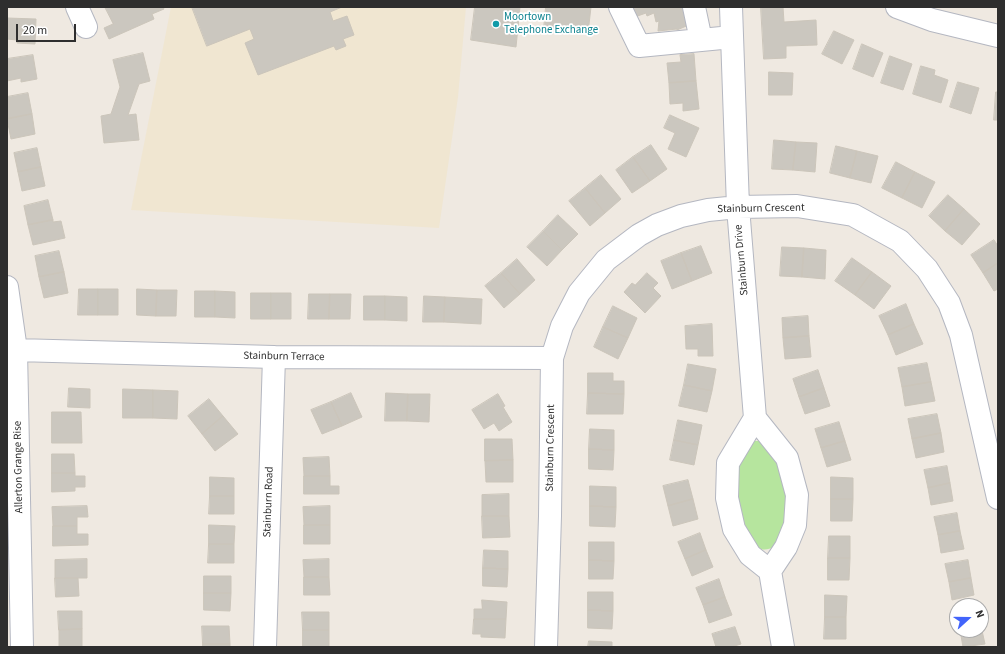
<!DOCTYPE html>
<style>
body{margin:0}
#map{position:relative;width:1005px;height:654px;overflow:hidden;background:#efe9e1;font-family:"Source Sans 3",sans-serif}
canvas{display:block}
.frame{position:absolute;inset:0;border:8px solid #2e2e2e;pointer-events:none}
.north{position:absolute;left:949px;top:598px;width:40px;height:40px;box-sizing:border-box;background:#fff;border:1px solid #ababab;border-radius:50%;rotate:69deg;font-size:11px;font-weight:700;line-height:16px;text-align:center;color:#2e2e2e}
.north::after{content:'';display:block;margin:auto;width:14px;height:18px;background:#4264fb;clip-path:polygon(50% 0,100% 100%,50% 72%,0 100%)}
.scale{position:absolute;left:16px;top:24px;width:60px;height:18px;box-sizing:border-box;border:2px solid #2e2e2e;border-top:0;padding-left:5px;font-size:12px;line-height:14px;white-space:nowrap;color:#2e2e2e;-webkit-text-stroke:3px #fff;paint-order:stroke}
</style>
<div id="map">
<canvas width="1005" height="654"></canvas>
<div class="frame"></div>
<div class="north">N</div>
<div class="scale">20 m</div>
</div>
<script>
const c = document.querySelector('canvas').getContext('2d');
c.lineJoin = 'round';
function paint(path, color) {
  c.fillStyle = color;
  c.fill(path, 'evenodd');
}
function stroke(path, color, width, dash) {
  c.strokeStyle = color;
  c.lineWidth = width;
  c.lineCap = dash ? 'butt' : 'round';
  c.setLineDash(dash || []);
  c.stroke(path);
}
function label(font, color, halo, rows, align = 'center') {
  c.font = font + ' "Source Sans 3",sans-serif';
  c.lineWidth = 3.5;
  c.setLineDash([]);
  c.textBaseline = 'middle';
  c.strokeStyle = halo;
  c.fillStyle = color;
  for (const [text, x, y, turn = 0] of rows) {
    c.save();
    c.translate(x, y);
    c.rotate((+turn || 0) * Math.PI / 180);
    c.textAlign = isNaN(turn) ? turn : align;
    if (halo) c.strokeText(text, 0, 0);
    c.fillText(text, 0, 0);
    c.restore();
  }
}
paint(new Path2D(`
 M171,7H466L458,97L439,228L131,210Z`), '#f0e6d1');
paint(new Path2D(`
 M755,441H759L775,457L788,496L787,518L782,535L774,547C769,549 764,551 759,548C753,544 749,534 746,527C737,504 729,455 755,441Z`), '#b6e59e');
const building = new Path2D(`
 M105,7H163L164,9L152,14L154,19L109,39L104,28L113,24Z
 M192,7H342L330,12L333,21L347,16L354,35L343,39L346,46L336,50L334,46L258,75L245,43L254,39L250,29L207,46Z
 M475,7H520L516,47L471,40Z
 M546,7H591L588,33L544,29Z
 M629,7H689L691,24L677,30V29L658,31L659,21L656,22L654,13L647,16L646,13L632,18Z
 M761,7H783L784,22L816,20L817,45L786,46V58L764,59Z
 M7,18L36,19L35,44L17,43V40L7,39Z
 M834,31L854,40L842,64L822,54Z
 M862,44L883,53L873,77L853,69Z
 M143,53L150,81L139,84L128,115L136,114L139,140L104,143L101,116L111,114L120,87L113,60Z
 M694,54L696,81L669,83L667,63L681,62L680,55Z
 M33,55L37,79L21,82V78L7,81V59Z
 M890,56L912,64L903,90L881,83Z
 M921,66L935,70L934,75L948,80L941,103L913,94Z
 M769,72L793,73L792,95H769Z
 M696,81L699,109L683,111V103L670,104L669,83Z
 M958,82L979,88L971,114L950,107Z
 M996,92H998V120H994Z
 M28,93L32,114L7,119V97Z
 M32,114L35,134L11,139L7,119Z
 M670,115L699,128L686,157L668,149L675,133L664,128Z
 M774,140L796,142L793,170L772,169Z
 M796,142L817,143L815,172L793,170Z
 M651,145L667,169L650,181L633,157Z
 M836,146L857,151L850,178L830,173Z
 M37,148L41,167L18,172L14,153Z
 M857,151L878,156L871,183L850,178Z
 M633,157L650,181L632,193L616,170Z
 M896,162L915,172L902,198L882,188Z
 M41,167L45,186L22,191L18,172Z
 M915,172L935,182L922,208L902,198Z
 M601,175L621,199L605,213L585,188Z
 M585,188L605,213L590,226L569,201Z
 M948,195L964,209L945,231L929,216Z
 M48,200L53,220L28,225L24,206Z
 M964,209L980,224L962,245L945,231Z
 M558,215L578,234L562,250L543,231Z
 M53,220V222L61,221L65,238L33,245L28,225Z
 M543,231L562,250L547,266L527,247Z
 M994,240L998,246V263L983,273L971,255Z
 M701,246L712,273L692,281L681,253Z
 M782,247L804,248L802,277L780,276Z
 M804,248L826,250L825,279L802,277Z
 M59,251L64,272L39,277L35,256Z
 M681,253L692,281L672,289L661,261Z
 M852,258L872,272L855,295L835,281Z
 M517,259L535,280L520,294L501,273Z
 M998,263V289L994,291L983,273Z
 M64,272L68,293L44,298L39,277Z
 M872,272L891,286L874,309L855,295Z
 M501,273L520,294L504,308L485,286Z
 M647,273L658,283L653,288L661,296L645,313L624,292L632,283L635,285Z
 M79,289H98V315H78Z
 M98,289H118V315H98Z
 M137,289L157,290L156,316L137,315Z
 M157,290H177L176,316H156Z
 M195,291H215V317H195Z
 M215,291L235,292V318L215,317Z
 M251,293H271V319H251Z
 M271,293H291V319H271Z
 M309,294H330L329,319H308Z
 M330,294H351L350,319H329Z
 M364,296H385V320H364Z
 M385,296L407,297V321L385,320Z
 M424,296L445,297L444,322H423Z
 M445,297L482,299L481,324L444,322Z
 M906,304L914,324L888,335L879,316Z
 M613,306L637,318L628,338L603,327Z
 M808,316L809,336L783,338L782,318Z
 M712,324L713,356H698V349H686L685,326Z
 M914,324L923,344L896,355L888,335Z
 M603,327L628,338L618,359L594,347Z
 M809,336L811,357L785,359L783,338Z
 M927,363L931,382L902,387L898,368Z
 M688,364L716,369L712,391L684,385Z
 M818,370L824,388L799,397L793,379Z
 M588,373H613V381H624V394L588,393Z
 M931,382L935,401L905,406L902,387Z
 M684,385L712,391L707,412L679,406Z
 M69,388L90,389V408L68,407Z
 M824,388L830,406L805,414L799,397Z
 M123,389L153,390V418H123Z
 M153,390L178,391L177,419L153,418Z
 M351,393L362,417L342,426L331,402Z
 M386,393L408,394L407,421H385Z
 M588,393L624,394L623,414H587Z
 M408,394H430L429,422L407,421Z
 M498,394L505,406L503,407L512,422L499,431L494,423L484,429L472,410Z
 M209,399L223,416L202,434L188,416Z
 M331,402L342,426L322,434L311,410Z
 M52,412H81L82,443H52Z
 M937,414L941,433L912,439L908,419Z
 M223,416L238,434L215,451L202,434Z
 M678,420L702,425L698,445L674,440Z
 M839,422L845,441L821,448L815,429Z
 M590,429L614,430V450L589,449Z
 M941,433L944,452L916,458L912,439Z
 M485,439H512L513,460L485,461Z
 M674,440L698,445L694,465L670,460Z
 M845,441L851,460L827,467L821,448Z
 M589,449L614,450L613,470L589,469Z
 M52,454H74L75,473H52Z
 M329,457L330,476H304L303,458Z
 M513,460V482H486L485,461Z
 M947,466L950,483L928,488L924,470Z
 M52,473H75V476H85V487H75V491L52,492Z
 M304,476H330V486H339V494H304Z
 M210,477L234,478V496H210Z
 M831,477L853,478V499H831Z
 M688,480L693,499L668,506L663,486Z
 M950,483L953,501L931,505L928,488Z
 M590,486L616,487V507L590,506Z
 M509,494V516H482V495Z
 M210,496H234V514H209Z
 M693,499L698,519L673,526L668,506Z
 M831,499H853L852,521H831Z
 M87,506L88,517H77V526H53L52,507Z
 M330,506V525H304L303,507Z
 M590,506L616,507L615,527L590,526Z
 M957,513L960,531L938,535L934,517Z
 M482,516H509L510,537L483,538Z
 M209,525L235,526L234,544H209Z
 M304,525H330V544H304Z
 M53,526H77V534H88V545L53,546Z
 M960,531L964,549L941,553L938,535Z
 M700,533L706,550L685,559L678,542Z
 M829,536H850V558H828Z
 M589,542H614V561L589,560Z
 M209,544H234V563H208Z
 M484,550L508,551V569L483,568Z
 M706,550L713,567L692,576L685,559Z
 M828,558H850L849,580H828Z
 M87,559V578H55V560Z
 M329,559V577H304L303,560Z
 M589,560L614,561L613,579H589Z
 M968,560L971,578L949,582L945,564Z
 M483,568L508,569L507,587L483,586Z
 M204,576H231V593H204Z
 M304,577H329L330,595H304Z
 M55,578H78L79,596L56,597Z
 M971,578L974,595L952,600L949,582Z
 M719,579L725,597L703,605L696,588Z
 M588,592H613V611L588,610Z
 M204,593H231L230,611L204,610Z
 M825,595L847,596L846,617H825Z
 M725,597L732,615L709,623L703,605Z
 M482,600L507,602L506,619H474V609H482Z
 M588,610L613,611L612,629L588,628Z
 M58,611H82V629L59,630Z
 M302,612H329V630H303Z
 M825,617H846V639H824Z
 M474,619H506L505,638L481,637V634H473Z
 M202,626H229L230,644H203Z
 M981,626L985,644L963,647L960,630H981Z
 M735,627L741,644L731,647H716L712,634Z
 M82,629V647H59V630Z
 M303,630H329V647H303Z
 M589,641L612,642V647H588Z
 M203,644H230V647H203Z`);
paint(building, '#cbc7bf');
stroke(building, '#cbc5ba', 1);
const minor = new Path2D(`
 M77,7L86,27
 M620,7L639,46L732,37
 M694,7L701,40
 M731,7L738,207L755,418L787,458L797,495L795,525L786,547L770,571
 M897,7L932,20L998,36
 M7,287L16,350L22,647
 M7,349L16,350L274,357L552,358
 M755,418L728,463L727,498L734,529L750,555L770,571L783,647
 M265,647L274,357
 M546,647L550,516L552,358L562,326L579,293L606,260L639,235L657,225L681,216L708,210L738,207L797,206L853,215L900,241L927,269L949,303L961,335L998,498`);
stroke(minor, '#b4b7c1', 24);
stroke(minor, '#fff', 22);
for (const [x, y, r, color] of [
 [496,24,4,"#0f9aa8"]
]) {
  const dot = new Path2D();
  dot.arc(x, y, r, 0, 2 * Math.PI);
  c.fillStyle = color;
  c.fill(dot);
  stroke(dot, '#fff', 1.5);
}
label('11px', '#0d838f', '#fff', [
 ["Moortown",504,18],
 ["Telephone Exchange",504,31]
], 'left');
label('11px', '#2e2e2e', '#fff', [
 ["Stainburn Crescent",761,209,-1],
 ["Stainburn Drive",742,260,-95],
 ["Stainburn Terrace",284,357,1],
 ["Stainburn Crescent",551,448,-89],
 ["Allerton Grange Rise",19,467,-91],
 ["Stainburn Road",269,502,-88]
]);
</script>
